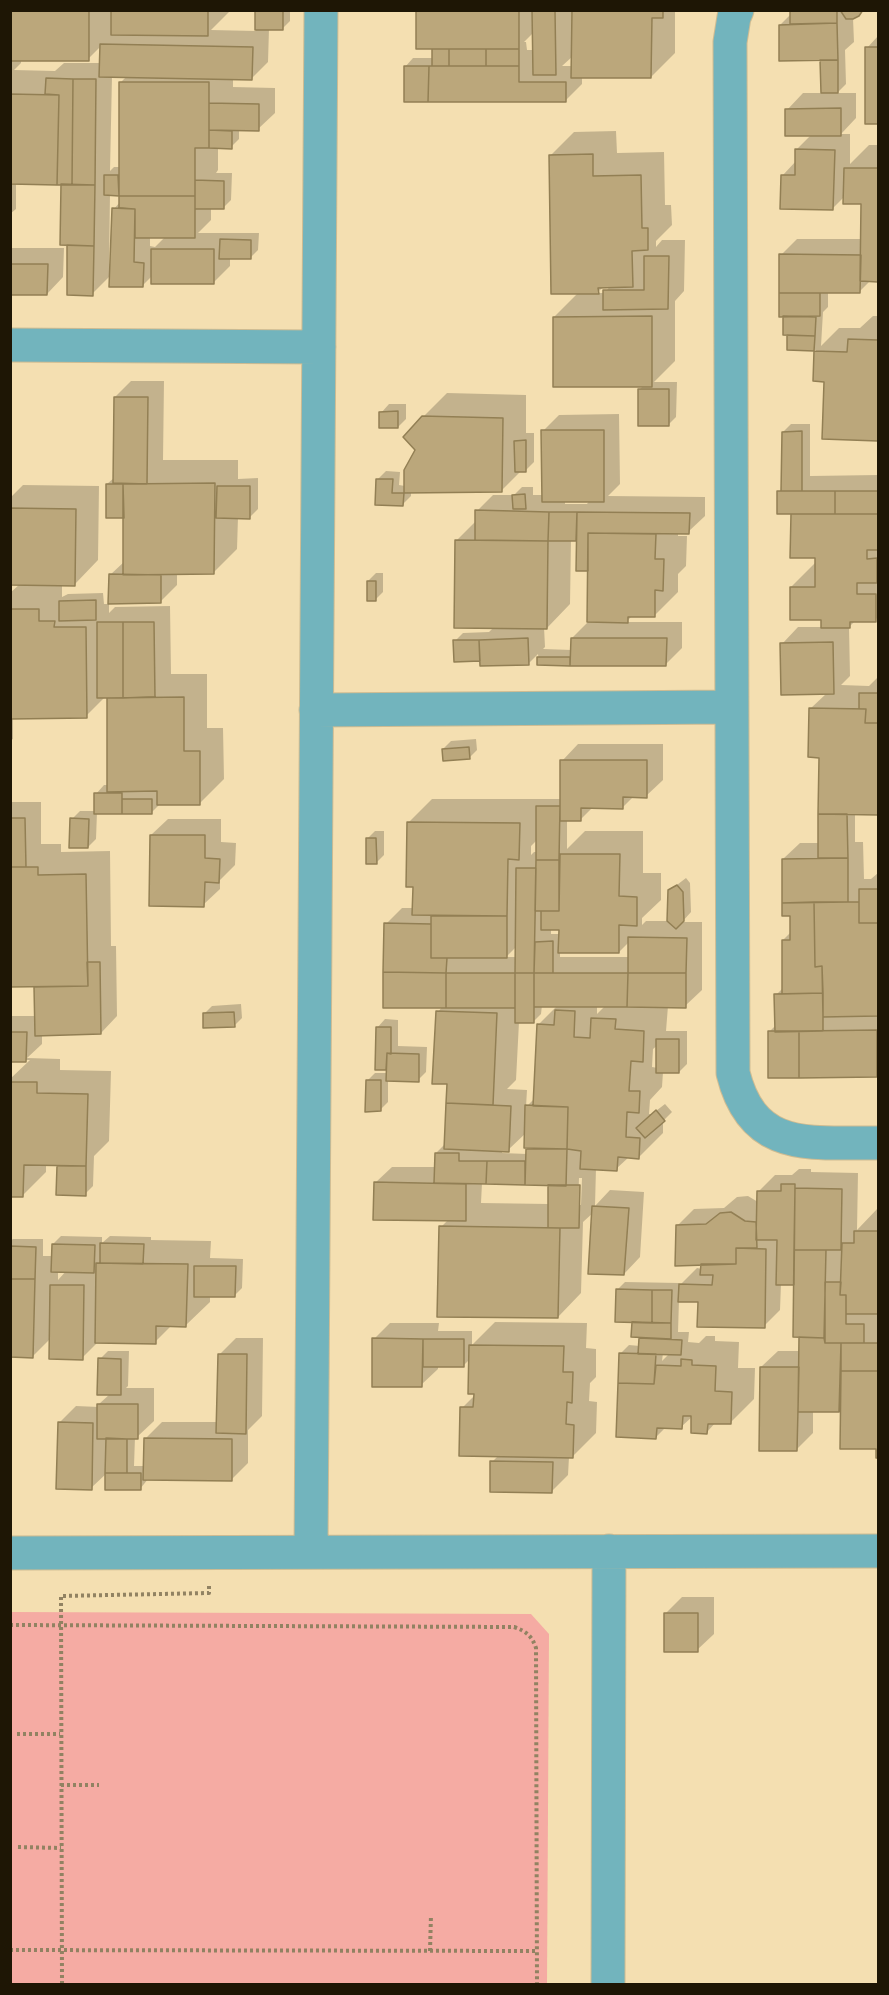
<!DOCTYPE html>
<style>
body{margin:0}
#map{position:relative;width:889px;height:1995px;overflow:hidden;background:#f4dfb1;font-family:"PT Serif",serif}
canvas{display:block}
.frame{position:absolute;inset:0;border:12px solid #1e1605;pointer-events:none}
</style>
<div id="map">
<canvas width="889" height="1995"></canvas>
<div class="frame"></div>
</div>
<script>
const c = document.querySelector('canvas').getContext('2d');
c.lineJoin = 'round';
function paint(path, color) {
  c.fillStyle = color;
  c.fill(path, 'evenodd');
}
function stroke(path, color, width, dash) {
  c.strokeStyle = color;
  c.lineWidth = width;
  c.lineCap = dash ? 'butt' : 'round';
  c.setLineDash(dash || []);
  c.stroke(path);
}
paint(new Path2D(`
 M11,1612L531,1614L549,1634L547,1984H11Z`), '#f5aba3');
paint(new Path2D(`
 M10,10H231L211,30L256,31V10H290V21L282,29H269L268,62L252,78H233V87L275,88V113L258,129H239V139L231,147H218V170L216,173H232L231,200L223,208H211V220L198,233H259L258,250L250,258H230V266L213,283L152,276L142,286L111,275L92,294L69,244L63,183L16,182V209L10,214ZM101,46V63H64L55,71L14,70L21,63V59H88ZM112,76H127L120,83V167H114L110,171ZM110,194L120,195V202L114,209L112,269H109ZM150,236H166L155,247L150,246Z
 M418,10H675V53L651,77L582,76V84L565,101L405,67L413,58H434V50ZM534,32V50H527L526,42H524ZM573,56V66H562Z
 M791,10H863L853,18L854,42L845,50L846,84L837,93H856V118L841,134H850V164L869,145H878V280H871L859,292H828V307L823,312L821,346L839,328H860L873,316H878V439L823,437L826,380H814L816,350L788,348L781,255L797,239H862L863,203L844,197L833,208L783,175L796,161L797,149L811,135L787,110L803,93H822L821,58L780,25L791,14Z
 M878,36V122H867V48Z
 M616,131L617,153L664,152L665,205H671L672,225L656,241V247L662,240H685L684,291L675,301V361L654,382H677L676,417L668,425L639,390L644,385L554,317L579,292L550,156L574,132ZM604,286H610L605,293H597Z
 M10,248H64L63,277L47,294L10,293Z
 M131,381H164L163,460H238V479L258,478V509L250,517H238L237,549L213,573H177V585L160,602L110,575L125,561V517L107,484L115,477V397Z
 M447,393L526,395V433H534V462L526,470H522L501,491H411V496L403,504L378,479L386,471L400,472L399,485L405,486L417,449L423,417Z
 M389,404H406V419L398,427L381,413Z
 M619,414L620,484L608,496L705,497V516L688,532H678V536H687L686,566L678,574V592L654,616L633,615L626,622H682V648L666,664H539L538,654L528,664L481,660L455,641L463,633L489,632L494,627L456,541L477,520V511L493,495H514L522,487H533V495H543V431L559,415ZM565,500H590L587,504H565ZM578,537L589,570L588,622L572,638V650L543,649L545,647L544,627L547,628L570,604L571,539Z
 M791,424H810V476L878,475V617L875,620L855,621L849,627L850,676L841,685L869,686L878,677V813H855V842H863L864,879H871L878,873V1073L876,1075L769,1032L776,1025V995L784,987L783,940L791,932V915L783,859L800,843H820L821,756L810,709L827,693L782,644L798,627H822V619L791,587L815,563L817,557L779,492L783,488V432Z
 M23,485L99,486L98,560L75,584H62V597L68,594L103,593L104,604H109V613L115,607L170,606L171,674H207V728H223L224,779L200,803L159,805L151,813L97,812L96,839L88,847L72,819L80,811H96V794L104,785H109V696H106L86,716L13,717V739L10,741V714H12L10,593L20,584H10V498Z
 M376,573H383V592L375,600L368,581Z
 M476,739L477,750L469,758L443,749L451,741Z
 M578,744H663V780L646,796H634L623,807H593L580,820H567V849L585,831H643V873H661V900L642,918V925L646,921H668L669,891L686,878L690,883L691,912L682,922H702V990L685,1006H668L666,1031H687V1064L679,1072H663L662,1087L650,1100L649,1114H652L665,1104L672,1112L663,1121V1133L639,1157H629L616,1169L596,1168L595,1206L610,1190L644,1192L640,1257L624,1274L594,1212L583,1222L581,1293L558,1317L441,1227L448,1220L375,1183L392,1167H436V1153L446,1143L449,1083L438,1012L442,1007L386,924L402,908H414V885L408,823L432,799H562V761ZM538,839L537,852H534L531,855V846ZM551,928H561L560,934H551ZM630,941L629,957H560V952H619ZM517,946V957H506ZM542,1005L557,1006L538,1025L535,1098L526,1107L527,1090L507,1089L516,1080L519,1022H533L541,1014ZM597,1006H605L597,1014ZM658,1045V1068L652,1067L653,1049ZM527,1132V1154L502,1153V1150H508ZM579,1178H582L581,1205H578ZM482,1183L550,1184L549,1204L481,1203Z
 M10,802H41V844H61V852L110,851L111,946H116L117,1016L101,1033L42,1034V1044L27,1058L60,1059V1070L111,1071L109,1141L94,1156L93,1186L85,1194H58V1164H46V1172L22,1196L10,1195V1079L30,1060H10V1016H36L35,985H10Z
 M168,819H221V842L236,843L235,865L220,880V889L203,905L151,835Z
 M375,831H384V855L376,863L367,839Z
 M241,1004L242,1018L234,1026L204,1014L212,1006Z
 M385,1019L398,1020V1046L427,1047L426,1072L418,1080L388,1079V1102L380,1110L367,1081L375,1073H388V1069L376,1068L377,1028Z
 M799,1169H811V1172L858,1173L857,1230L878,1208V1457V1447L842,1408L839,1411L813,1410V1433L796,1450L761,1367L778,1351H801L795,1283H781L780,1310L764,1326L700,1301L679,1300L678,1332H689L688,1342L699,1343L706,1336H715V1341L739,1342L738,1368H755L754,1399L730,1423L716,1422L707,1432L693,1416L681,1427H666L656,1437L621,1353L629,1345L640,1346L641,1336L617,1290L625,1282L679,1283V1286L697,1268L702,1269V1262L677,1226L694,1209L724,1208L737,1197L748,1196L758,1202V1192L775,1175H792ZM663,1353H670L662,1361Z
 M61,1236L102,1237V1243L110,1236L151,1237V1240L211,1241L210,1258L243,1259L242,1288L234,1296H210V1302L186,1325H172L155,1342L99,1341L82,1358L51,1338L33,1356H10V1241L13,1239H43V1256H53V1244ZM58,1270H67L58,1280Z
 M495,1322L587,1323L586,1348L596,1349V1377L590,1383L589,1401L597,1402L596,1433L572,1457H569L568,1475L552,1491L492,1462L499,1455L462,1408L477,1393L471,1358L463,1366L438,1365V1369L421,1385L374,1339L390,1323H439L438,1331H472V1345Z
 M236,1338H263L262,1416L248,1430V1463L231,1480L148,1479L140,1489L107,1473L91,1488L59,1423L76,1406L99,1407V1404L110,1394L100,1359L108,1351H129L128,1386L126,1388H154V1421L137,1437H135L134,1466H145L146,1438L162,1422H218L219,1355Z
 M682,1597H714V1634L697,1650L666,1613Z`), '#0003');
const building = new Path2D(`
 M10,10H89V61H10Z
 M111,10H208V36L111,35Z
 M255,10H283V30H255Z
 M416,10H519V49H416Z
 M532,10H555L556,75H533Z
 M572,10H663V18H652L651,78H571Z
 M790,10H837V23L790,24Z
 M840,10H863L859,16L853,19H846Z
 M837,23L838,60L779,61V25Z
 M100,44L253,47L252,80L99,77Z
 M865,47H878V124H865Z
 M432,49H449V66H432Z
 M449,49H486V66H449Z
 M486,49H519V66H486Z
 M820,60H838V93H821Z
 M404,66H429L428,102H404Z
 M429,66H519V82H566V102H428Z
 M46,78L73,79L72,185H57L59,95L45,94Z
 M73,79H96L95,185H72Z
 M119,82H209V148H195V196H119Z
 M10,94L59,95L57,185L10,184Z
 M209,103L259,104V131L209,130Z
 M841,108V136H785V109Z
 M209,130L232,131V149L209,148Z
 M795,149L835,150L833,210L780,209L781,175H795Z
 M593,154V176L641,175L642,228H648V250L632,251L633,287L598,288L599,294H551L549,155Z
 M844,168H878V282L860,281L861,204H843Z
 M104,175H118L119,196L104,195Z
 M195,180L224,181V209H195Z
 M61,184L95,185L94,246L60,245Z
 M119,196H195V238H135V209L119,208Z
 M112,208L135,209L134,262L144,263L143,287H109Z
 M220,239L251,240V259H219Z
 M67,245L94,246L93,296L67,295Z
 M151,249H214V284H151Z
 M779,254L861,255L860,293H779Z
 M644,256H669L668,309L603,310V290H644Z
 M10,264H48L47,295H10Z
 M779,293H820V316L779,317Z
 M652,316V387H553V317Z
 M783,316L816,317L815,336L783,335Z
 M787,335L815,336L814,351L787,350Z
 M848,339L878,340V441L822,439L824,382L813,381L814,351L847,352Z
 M638,389H669V426H638Z
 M114,397H148L147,484L113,483Z
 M398,411V428H379V412Z
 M422,416L503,418L502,492L404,493V470L415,450L403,437Z
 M541,430H604V502H542Z
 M802,431V491H781L782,432Z
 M526,440V472H515L514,441Z
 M376,479H393L392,493H404L403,506L375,505Z
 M215,483L214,574L123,575V484Z
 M106,484H123L124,518H106Z
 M217,486H250V519L216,518Z
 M777,491H835V514H777Z
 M835,491H878V514H835Z
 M525,494L526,509H513L512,495Z
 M10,508L76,509L75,586L10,585Z
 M475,510L549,512L548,541L475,540Z
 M549,512H577L576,541H548Z
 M577,512L690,513L689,534L588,533V571H576Z
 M791,514H878V550H867V559L877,558V583H857V594H876V622H850V628H821V620H790V587H815V558H790Z
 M588,533L656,534L655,559H664L663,591L655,590V617H628V623L587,622Z
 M455,540L548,541L547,629L454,628Z
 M109,574L161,575V603L108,604Z
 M367,581H376V601H367Z
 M96,600V620L59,621V601Z
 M10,609H39V621H55L54,627H86L87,718L11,719Z
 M97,622H123V698H97Z
 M123,622H154L155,697L123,698Z
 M528,638L529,665L480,666L479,640Z
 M571,638H667L666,666H570Z
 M453,640H479L480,661L454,662Z
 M833,642L834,694L781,695L780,643Z
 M537,657H570V666L537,665Z
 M859,693H878V723H865L866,709H859Z
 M184,697V751H200V805H157V791L107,792V698Z
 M809,708L866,709L865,723H878V815L818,814L819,758L808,757Z
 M469,747L470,759L443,761L442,749Z
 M560,760H647V798L623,797V809L581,808V821H560Z
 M94,793H122V814H94Z
 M122,799H152V814H122Z
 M536,806H560L559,860H536Z
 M818,814H847L848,858H818Z
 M10,818H25L26,867H10Z
 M70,818L89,819L88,848H69Z
 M407,822L520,823L519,860L508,859L507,916L412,915L413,887H406Z
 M150,835H205V858L220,859L219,883L205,882L204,907L149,906Z
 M366,838H376L377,864H366Z
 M560,854H620L619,896L637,897V926L619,925V953H558L559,930H541V911H559Z
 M848,858V902L782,903V859Z
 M536,860H559V911H535Z
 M10,867H38V875L86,874L88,986L10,987Z
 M516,868H536L534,973H515Z
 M677,885L683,892L684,921L676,929L667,921L668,890Z
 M859,889H878V923H859Z
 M814,902H859V923H878V1016L823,1017L822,966L815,967Z
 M814,902L815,967L822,966L823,993L782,994V940H790V916H782V903Z
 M431,916H507V958H431Z
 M384,923L431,924V958H447L446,973L383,972Z
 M628,937L687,938L686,973H628Z
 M553,941V973H534L535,942Z
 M87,962H100L101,1034L35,1036L34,987L88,986Z
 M383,972L446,973V1008H383Z
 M446,973H515V1008H446Z
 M515,973H534V1023H515Z
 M534,973H628L627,1007H534Z
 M628,973H686V1008L627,1007Z
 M823,993V1031L775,1032L774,994Z
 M555,1010L575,1011L574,1037L590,1038L591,1018L616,1019L615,1029L644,1031L643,1062L631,1061L629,1091H640L639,1113L627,1112L626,1137L640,1138L639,1159L618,1157L617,1171L580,1169L581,1151L567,1149L568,1107L533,1106L537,1024L554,1025Z
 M436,1011L497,1013L493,1105L446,1103L447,1084H432Z
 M234,1012L235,1027L203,1028V1013Z
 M376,1027H391V1054L387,1053L386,1070H375Z
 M877,1030V1077L799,1078V1031Z
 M768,1031H799V1078H768Z
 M10,1032H27L26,1062H10Z
 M656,1039H679V1073H656Z
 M387,1053L419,1054V1082L386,1081Z
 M366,1080H381V1111L365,1112Z
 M10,1082H37V1093L88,1094L86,1166L24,1165L23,1197H10Z
 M446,1103L511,1106L509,1152L444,1149Z
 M525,1105L568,1107L567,1149L524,1148Z
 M656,1110L665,1121L645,1138L636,1128Z
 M526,1149H567L566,1186L525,1185Z
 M435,1153H459V1161H487L486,1184L434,1183Z
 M487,1161H525V1185L486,1184Z
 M57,1166H86V1196L56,1195Z
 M374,1182L466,1184V1221L373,1220Z
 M781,1184H795L794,1285H776L777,1240H756L757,1191H781Z
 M548,1185H580L579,1228H548Z
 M795,1188L842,1189L841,1250H794Z
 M592,1206L629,1208L624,1275L588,1274Z
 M731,1212L745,1221L756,1222L757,1248H736V1264L675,1266L676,1225L706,1224L720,1213Z
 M439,1226L560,1228L558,1318L437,1317Z
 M854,1231H878V1314H846V1295H840L842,1243H854Z
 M100,1243L144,1244L143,1264L100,1263Z
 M52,1244L95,1245L94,1273L51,1272Z
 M10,1246L36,1247L35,1279H10Z
 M736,1248L766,1249L765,1328L697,1327L698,1302H678L679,1284L712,1285L713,1275H700L701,1264H736Z
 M794,1250H826L824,1338L793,1337Z
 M96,1263L188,1264L186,1327L156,1326V1344L95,1343Z
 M194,1266H236L235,1297H194Z
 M10,1279H35L33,1358L10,1357Z
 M825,1282H841L840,1295H846V1324H864V1343H825Z
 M50,1285H84L83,1360L49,1359Z
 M616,1289L652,1290V1323L615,1322Z
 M652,1290H672L671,1323H652Z
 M632,1322L671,1323V1339L631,1337Z
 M799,1337L824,1338L825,1343H841L839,1412H798Z
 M372,1338L423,1339L422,1387H372Z
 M639,1338L682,1340L681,1355L638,1354Z
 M423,1339H464V1367H423Z
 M841,1343H878V1371H841Z
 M469,1345L564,1346L563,1372H573L572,1403L567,1402L566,1424L574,1425L573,1458L459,1456L460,1407H473L474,1394H468Z
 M619,1353L656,1354L654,1384L618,1383Z
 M218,1354H247L246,1434L216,1433Z
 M98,1358L121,1359V1395H97Z
 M681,1359L692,1360V1365L716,1366L715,1391L732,1392L731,1424H708L707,1434L691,1433V1416H683L682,1429L657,1428L656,1439L616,1437L618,1383L654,1384L656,1365L681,1366Z
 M760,1367H799L797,1451H759Z
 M841,1371H878V1458H876V1449H840Z
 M97,1404H138V1439H97Z
 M58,1422L93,1423L92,1490L56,1489Z
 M106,1438L127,1439V1473H105Z
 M144,1438L232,1439V1481L143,1480Z
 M490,1461L553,1462L552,1493L490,1492Z
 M105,1473H141V1490H105Z
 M664,1613H698V1652H664Z`);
paint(building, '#bba77b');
stroke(building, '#927f54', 1.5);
const minor = new Path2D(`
 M737,10L734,17L730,42L733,1073C753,1154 811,1142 878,1143
 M10,345L319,347
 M316,710L731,707
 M311,1552L321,10
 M10,1553L878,1551
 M608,1984L609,1551`);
stroke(minor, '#cdbb92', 35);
stroke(new Path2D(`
 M10,1625L514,1627C526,1631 532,1636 536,1648L537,1984
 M17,1734H60
 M61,1785H99
 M18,1847L61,1848
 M10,1950L537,1951
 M430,1951L431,1915
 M62,1984L61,1596L209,1593V1585`), '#918262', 4, [3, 3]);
stroke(minor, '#72b4bd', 33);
</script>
